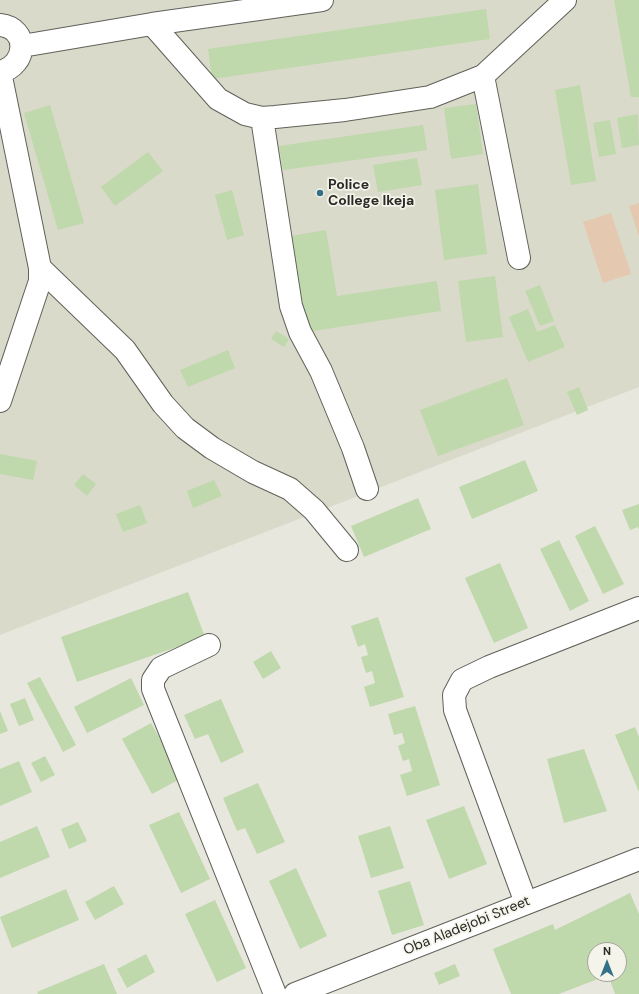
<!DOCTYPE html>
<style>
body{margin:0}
#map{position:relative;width:639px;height:994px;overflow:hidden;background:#e7e7de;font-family:"DM Sans",sans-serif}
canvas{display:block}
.north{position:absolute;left:587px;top:942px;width:40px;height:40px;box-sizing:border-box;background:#f4f4eb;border:1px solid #a3a39c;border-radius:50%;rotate:0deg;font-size:11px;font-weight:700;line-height:16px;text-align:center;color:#2a2a26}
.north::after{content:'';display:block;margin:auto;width:14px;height:18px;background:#347188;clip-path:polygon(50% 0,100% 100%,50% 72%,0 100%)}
</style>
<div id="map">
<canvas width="639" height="994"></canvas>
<div class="north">N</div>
</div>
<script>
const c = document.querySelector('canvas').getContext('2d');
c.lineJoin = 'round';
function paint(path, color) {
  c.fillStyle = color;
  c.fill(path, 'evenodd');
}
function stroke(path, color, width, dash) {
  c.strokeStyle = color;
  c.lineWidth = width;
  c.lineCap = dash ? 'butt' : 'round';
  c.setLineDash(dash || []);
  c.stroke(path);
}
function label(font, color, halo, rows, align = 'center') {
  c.font = font + ' "DM Sans",sans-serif';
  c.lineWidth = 3.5;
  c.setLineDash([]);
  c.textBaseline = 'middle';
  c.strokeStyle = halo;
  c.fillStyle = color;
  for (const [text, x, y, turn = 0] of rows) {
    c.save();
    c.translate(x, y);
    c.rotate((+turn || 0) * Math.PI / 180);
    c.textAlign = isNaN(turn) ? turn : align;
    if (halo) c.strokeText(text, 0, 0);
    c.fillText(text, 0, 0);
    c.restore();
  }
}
paint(new Path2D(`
 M0,0H639V387L0,635Z`), '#dadaca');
paint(new Path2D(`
 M639,203V236L629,206Z
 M611,213L631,274L603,283L583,222Z`), '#e5c8b0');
paint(new Path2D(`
 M614,0H639V97H631Z
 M486,9L490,39L212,79L208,49Z
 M580,85L596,181L571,185L555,90Z
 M476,104L483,154L451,159L444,108Z
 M50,105L84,223L58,230L24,113Z
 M638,114L639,145L622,148L617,118Z
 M610,120L616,154L599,157L593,123Z
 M423,125L427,150L283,170L279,146Z
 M148,152L163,171L115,206L101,187Z
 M417,158L422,185L378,192L373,165Z
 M478,184L487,254L444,260L435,190Z
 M232,190L244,235L227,240L215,195Z
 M326,230L337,296L437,281L441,311L307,332L291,236Z
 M495,276L503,337L466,342L458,281Z
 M540,285L554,321L540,326L525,291Z
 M528,309L537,332L555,325L565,347L528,362L509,317Z
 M276,331L289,339L284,347L271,339Z
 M228,350L235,368L188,387L180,370Z
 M507,378L524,425L438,456L420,410Z
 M579,387L588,410L577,415L567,392Z
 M0,454L37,461L33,480L0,474Z
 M525,460L538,491L472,519L459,487Z
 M83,474L96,484L87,496L74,485Z
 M214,480L222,496L193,508L187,491Z
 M418,498L431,529L364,557L351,526Z
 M639,504V530L638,527L630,530L622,510Z
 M140,505L147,523L123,532L116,514Z
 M595,526L624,584L603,594L575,536Z
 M559,540L589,601L570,611L540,549Z
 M500,563L528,628L494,643L465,578Z
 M188,592L205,637L77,682L61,637Z
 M378,617L404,697L370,707L364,687L375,683L372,671L366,673L361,657L368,655L365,644L358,647L351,626Z
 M271,651L281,668L263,679L253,662Z
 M40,677L76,745L63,752L27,683Z
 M131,678L144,705L87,733L74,707Z
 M25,698L34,720L19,726L10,704Z
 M221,699L244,752L221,763L208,734L195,739L184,715Z
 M415,706L440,785L407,796L400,775L412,771L409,759L403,761L398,746L405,743L402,733L394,735L388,714Z
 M0,711L8,731L0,734Z
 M151,723L182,778L152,794L122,739Z
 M635,727L639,737V792L615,735Z
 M584,749L607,811L564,823L547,759Z
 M45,756L55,775L41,782L31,763Z
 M19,761L32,792L0,806V769Z
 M258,783L285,842L257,854L245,828L237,831L223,798Z
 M464,806L487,864L449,879L426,820Z
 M179,812L210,879L181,893L149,825Z
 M78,822L87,841L69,849L61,829Z
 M37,826L50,857L0,878V842Z
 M390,826L404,868L371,878L358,836Z
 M296,868L327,936L300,949L269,881Z
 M410,881L424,925L392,935L378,891Z
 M114,886L124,904L95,920L85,902Z
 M66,889L79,920L12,948L0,917Z
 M630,893L639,914V994H615L608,975L559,994H511L493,949L553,924L555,930ZM595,950H619V974H595Z
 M215,900L246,968L217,982L185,914Z
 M146,954L155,972L127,988L117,969Z
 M104,964L117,994H38L37,992Z
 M455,964L460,976L439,985L434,973Z`), '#bfd8ac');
const minor = new Path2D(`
 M152,24L218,99L245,114L262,118L275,117L345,110L430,97L483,76L565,0
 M0,25C29,28 28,65 0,72
 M22,46L152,24L322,0
 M483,76L519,258
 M262,118L291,306L300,332L321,371L353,448L367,489
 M40,268L125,350L163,404L185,428L212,448L253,472L290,489L314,510L347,550
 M0,401L40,281V268L0,72
 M209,645L161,668L153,680V689L275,994
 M526,903L455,710L454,695L462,680L489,667L639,608
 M295,994L639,859`);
stroke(minor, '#606159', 24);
stroke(minor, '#fff', 22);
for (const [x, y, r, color] of [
 [320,193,4,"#347188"]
]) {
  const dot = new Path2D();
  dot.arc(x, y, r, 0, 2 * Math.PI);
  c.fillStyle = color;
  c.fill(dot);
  stroke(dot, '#f4f4eb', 1.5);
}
label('bold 14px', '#2a2a26', '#f4f4eb', [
 ["Police",328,185],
 ["College Ikeja",328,201]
], 'left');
label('14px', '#2a2a26', '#f4f4eb', [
 ["Oba Aladejobi Street",467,926,-22]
]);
</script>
